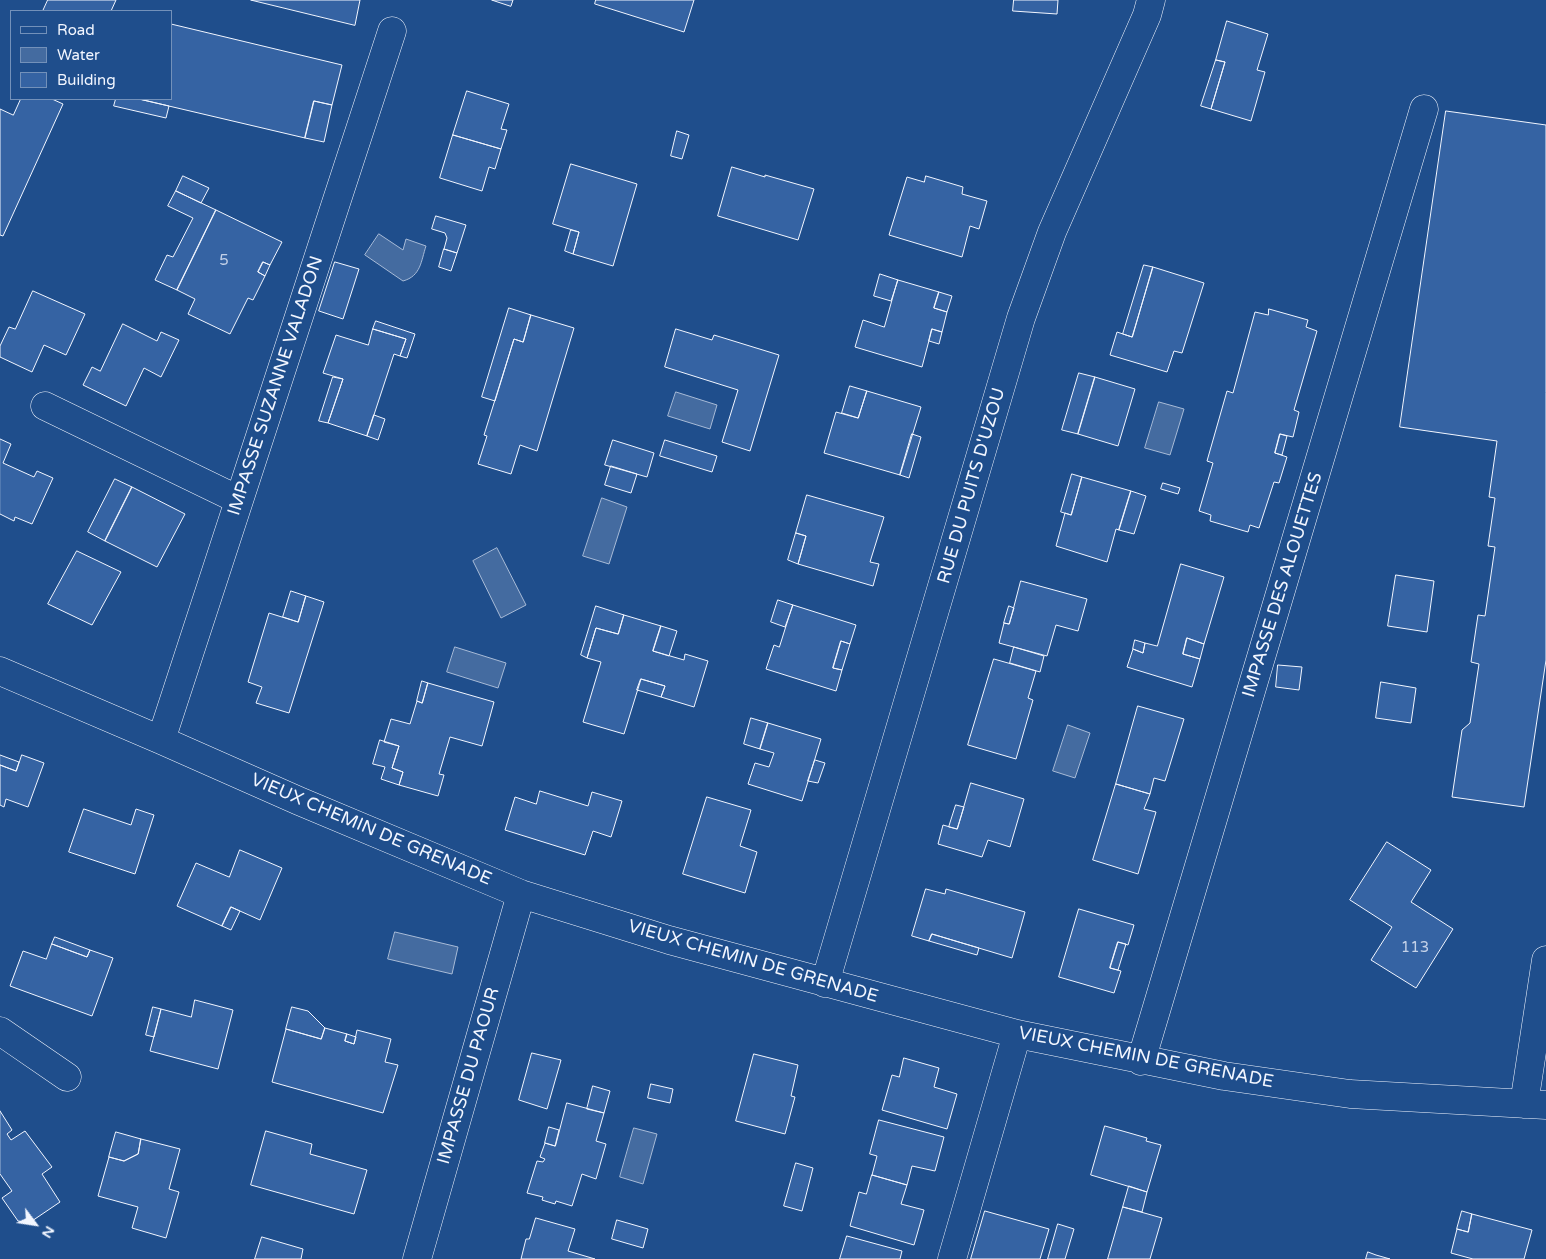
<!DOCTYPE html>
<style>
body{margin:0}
#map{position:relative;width:1546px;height:1259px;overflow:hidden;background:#1f4e8c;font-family:"Varela Round",sans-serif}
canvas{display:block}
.legend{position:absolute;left:10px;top:10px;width:162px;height:90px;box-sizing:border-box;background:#1f4e8c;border:1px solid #7391ba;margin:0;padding:6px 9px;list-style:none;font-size:15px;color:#f2f6ff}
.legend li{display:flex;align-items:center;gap:10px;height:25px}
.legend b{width:25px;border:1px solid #7391ba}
.north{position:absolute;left:10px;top:1199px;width:50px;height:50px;-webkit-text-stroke:4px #1f4e8c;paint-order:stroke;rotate:121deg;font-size:14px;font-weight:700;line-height:20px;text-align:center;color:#f2f6ff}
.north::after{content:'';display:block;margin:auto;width:18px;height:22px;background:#f2f6ff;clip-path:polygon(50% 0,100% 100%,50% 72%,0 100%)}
</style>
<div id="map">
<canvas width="1546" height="1259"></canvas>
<ul class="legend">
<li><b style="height:6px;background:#1f4e8c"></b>Road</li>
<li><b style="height:14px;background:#446ba0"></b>Water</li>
<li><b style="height:14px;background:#3563a3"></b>Building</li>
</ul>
<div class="north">N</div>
</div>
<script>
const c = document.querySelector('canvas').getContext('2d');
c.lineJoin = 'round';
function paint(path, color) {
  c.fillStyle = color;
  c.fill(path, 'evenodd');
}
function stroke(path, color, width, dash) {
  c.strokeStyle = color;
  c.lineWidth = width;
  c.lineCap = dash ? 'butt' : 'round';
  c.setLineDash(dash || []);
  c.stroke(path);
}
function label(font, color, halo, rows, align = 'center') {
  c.font = font + ' "Varela Round",sans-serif';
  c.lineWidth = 4;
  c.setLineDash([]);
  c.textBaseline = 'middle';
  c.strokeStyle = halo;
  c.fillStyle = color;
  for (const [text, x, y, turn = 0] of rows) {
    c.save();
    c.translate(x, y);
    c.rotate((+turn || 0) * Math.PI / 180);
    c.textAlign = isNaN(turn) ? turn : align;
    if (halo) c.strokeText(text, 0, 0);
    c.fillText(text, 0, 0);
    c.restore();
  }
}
const water = new Path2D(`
 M379,234L403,250L406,239L426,246C421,261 421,276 403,281L365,255Z
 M676,392L717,405L710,429L668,416Z
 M1159,402L1184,409L1170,455L1145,448Z
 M602,498L627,507L609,564L583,556Z
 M497,548L526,605L501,618L473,561Z
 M455,647L506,663L498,688L447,672Z
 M1068,725L1090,733L1075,778L1053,771Z
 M395,932L458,947L452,974L388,959Z
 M634,1128L657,1134L643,1184L620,1177Z`);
paint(water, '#446ba0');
stroke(water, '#a8bbd7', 1);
const building = new Path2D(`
 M48,0H116L111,11H43Z
 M251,0H360L355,25Z
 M492,0H513L511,6Z
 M596,0H694L684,32L595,4Z
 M1014,0H1058L1057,14L1013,11Z
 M1227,21L1268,34L1257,70L1265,72L1251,121L1211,109L1225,62L1216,60Z
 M171,24L342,65L332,105L314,101L305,138L139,99H171Z
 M1216,60L1225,62L1211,109L1201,106Z
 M467,91L509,104L501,129L507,130L501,149L453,135Z
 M21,99H52L63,104L3,236L0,235V109L13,115Z
 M116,99H139L169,106L166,118L114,106Z
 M314,101L332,105L324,142L305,138Z
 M1446,111L1546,125V660L1524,807L1452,797L1462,730L1470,723L1479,664L1471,662L1478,615L1485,616L1495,547L1488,546L1495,498L1489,497L1497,441L1400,427Z
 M677,131L689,135L682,159L671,156Z
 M453,135L501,149L495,169L489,167L482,191L440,178Z
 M571,164L637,184L613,266L573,254L579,232L553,224Z
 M732,167L765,177V175L814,189L798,240L718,216Z
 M183,176L209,188L201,203L176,191Z
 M926,176L963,187L962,194L987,201L979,229L970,226L962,257L889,235L907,177L924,182Z
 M176,191L216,210L177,290L155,280L167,255L173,257L193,218L168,206Z
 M216,210L282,242L270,265L263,262L258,272L265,276L253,300L248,298L230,334L188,314L195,299L177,290Z
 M436,216L466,225L457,253L444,249L447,238L445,233L432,229Z
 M571,230L579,232L573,254L565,251Z
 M444,249L457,253L451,271L439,267Z
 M263,262L270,265L265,276L258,272Z
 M335,262L359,269L343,319L319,311Z
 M1144,265L1153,267L1132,337L1123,334Z
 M1153,267L1204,283L1182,353L1174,351L1167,372L1110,355L1117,332L1132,337Z
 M880,274L898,280L891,301L874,296Z
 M898,280L939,292L934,308L947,312L942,332L932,329L922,367L855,347L863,320L884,327Z
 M33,291L85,314L66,355L44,345L32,372L0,357V346L9,327L15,329Z
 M939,292L952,296L947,312L934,308Z
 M509,308L531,315L523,342L514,339L495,401L482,397Z
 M1269,309L1308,320L1306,327L1317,331L1294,410L1299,412L1293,437L1280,434L1275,453L1287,457L1279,483L1274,482L1259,528L1250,525L1248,532L1210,521L1211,515L1199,511L1213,463L1207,461L1227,391L1233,393L1255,312L1268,315Z
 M531,315L574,328L537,451L520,445L511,474L478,464L487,436L484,435L514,339L523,342Z
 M376,321L415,334L407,358L400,356L406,339L373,329Z
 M123,324L157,341L161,332L179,340L161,377L144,368L126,406L83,385L92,367L100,371Z
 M373,329L406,339L400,356L394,354L367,436L328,423L343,379L323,373L336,335L368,345Z
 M676,329L712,340L714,335L779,355L750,451L722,442L738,390L665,367Z
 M932,329L942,332L939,344L929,341Z
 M1079,373L1095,377L1078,434L1062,430Z
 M333,377L343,379L328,423L319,421Z
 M1095,377L1135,389L1118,446L1078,434Z
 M850,386L867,391L858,418L842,413Z
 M867,391L921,407L900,475L824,453L836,412L858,418Z
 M374,415L385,419L378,440L367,436Z
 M912,434L921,437L909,478L900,475Z
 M1280,434L1287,436L1282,455L1275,453Z
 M0,439L11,444L3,463L34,477L37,471L53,478L32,524L15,517L14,521L0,514Z
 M613,440L654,453L647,477L605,465Z
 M665,440L717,456L712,472L660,456Z
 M611,466L637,474L631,493L605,485Z
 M1072,474L1082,477L1071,515L1061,512Z
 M1082,477L1131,491L1119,530L1116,529L1107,562L1056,546L1065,513L1071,515Z
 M115,479L132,487L105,541L88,532Z
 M1163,483L1180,488L1178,494L1161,489Z
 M132,487L185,514L157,567L105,541Z
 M1131,491L1146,496L1134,534L1119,530Z
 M807,495L884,517L870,562L879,564L873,586L798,564L806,536L796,533Z
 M796,533L806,536L798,564L788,560Z
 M77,551L121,572L92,625L48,604Z
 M1181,564L1224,577L1204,644L1187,638L1183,654L1200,659L1192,687L1127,667L1133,649L1143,653L1145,643L1157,646Z
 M1396,575L1434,581L1427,632L1388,626Z
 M1021,581L1087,599L1078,631L1056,625L1047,656L999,643L1004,623L1009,624Z
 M291,591L306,596L298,622L283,617Z
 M306,596L324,602L289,713L256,703L262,687L248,682L269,613L298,622Z
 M778,600L793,605L785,627L771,622Z
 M793,605L856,625L850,644L841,641L833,668L842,670L836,691L766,669L774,645L779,647Z
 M596,606L624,615L618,634L596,628L587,658L581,655Z
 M1009,606L1014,608L1009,624L1004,623Z
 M624,615L661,626L653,651L684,660L685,654L708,661L694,707L661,697L665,686L641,679L624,734L583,722L601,662L587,658L596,628L618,634Z
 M661,626L677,631L669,656L653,651Z
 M1187,638L1204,644L1200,659L1183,654Z
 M1135,640L1145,643L1143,653L1133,649Z
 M841,641L850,644L842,670L833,668Z
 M1014,647L1044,656L1040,672L1010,663Z
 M994,659L1036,671L1028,698L1033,700L1016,759L968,745Z
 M1278,665L1302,667L1299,690L1276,687Z
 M641,679L665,686L661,697L637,690Z
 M422,681L428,683L422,703L417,701Z
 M1381,682L1416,688L1411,723L1376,718Z
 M428,683L494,702L482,746L450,737L439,774L444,775L438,796L399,785L403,772L392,768L399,746L384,742L391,719L410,724L417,701L422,703Z
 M1138,706L1184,719L1165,781L1154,778L1150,794L1116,784Z
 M751,718L768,723L760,749L744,744Z
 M768,723L821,739L802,801L748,784L755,763L769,767L774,753L760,749Z
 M380,740L399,746L392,768L403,772L399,785L381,779L385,767L373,764Z
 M0,755L19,762L16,771L0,765Z
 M22,755L44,763L28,807L6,799L4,807L0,805V765L16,771Z
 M815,760L825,763L818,783L808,781Z
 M971,783L1024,799L1010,847L988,840L982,857L938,844L943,825L957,829Z
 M1116,784L1150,794L1144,809L1156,812L1138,874L1093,860Z
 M540,791L588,806L592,792L622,801L611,837L593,831L585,855L505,830L515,797L536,804Z
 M707,797L751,810L740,846L757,852L745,893L683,874Z
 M956,805L964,807L957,829L949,827Z
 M84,809L131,825L136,809L154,815L135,874L69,852Z
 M1387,842L1431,870L1411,902L1453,929L1416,988L1371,960L1392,927L1350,900Z
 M240,850L282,868L260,920L231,907L222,926L177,906L196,863L229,877Z
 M926,889L945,894L946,889L1025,912L1012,958L932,934L929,941L912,936Z
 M231,907L240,911L231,930L222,926Z
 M1079,909L1134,925L1128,945L1118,942L1110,968L1121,971L1114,993L1059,977Z
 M932,934L979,948L977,955L929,941Z
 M55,937L90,950L87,957L52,944Z
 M1118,942L1126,944L1118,970L1110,968Z
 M52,944L87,957L90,950L113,958L92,1016L10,986L23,951L46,959Z
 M195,1000L233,1010L218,1069L150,1051L161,1009L191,1017Z
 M153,1007L161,1009L154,1037L146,1035Z
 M292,1007L308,1011L325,1028L321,1039L286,1029Z
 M325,1028L347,1034L345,1041L354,1044L357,1030L391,1039L385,1062L398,1065L383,1113L272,1082L286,1029L321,1039Z
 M347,1034L356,1037L354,1044L345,1041Z
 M532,1053L561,1060L547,1109L519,1100Z
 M754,1054L798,1065L791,1096L795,1097L785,1134L736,1121Z
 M904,1058L939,1068L934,1087L957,1094L947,1129L882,1110L892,1075L899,1077Z
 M651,1084L673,1089L670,1103L648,1098Z
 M593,1086L610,1091L604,1113L587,1109Z
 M567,1103L604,1113L596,1141L606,1144L596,1179L582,1174L572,1206L556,1201L555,1204L542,1200L543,1197L527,1193L537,1161L543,1162L545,1159L540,1157L545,1143L555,1146Z
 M0,1111L12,1130L7,1134L11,1140L25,1131L52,1167L42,1174L60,1202L29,1223L18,1221L2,1198L12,1191L0,1174Z
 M879,1120L944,1137L935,1171L912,1166L907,1185L872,1175L877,1156L870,1154Z
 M1105,1126L1147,1138L1146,1141L1161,1145L1147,1192L1091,1175Z
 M549,1127L559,1130L555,1146L545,1143Z
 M266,1131L312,1144L310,1154L367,1170L354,1214L251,1185Z
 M116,1132L141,1139L138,1154L124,1161L109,1157Z
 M141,1139L180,1149L169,1189L179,1192L166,1238L132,1228L138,1207L98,1196L109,1157L124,1161L138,1154Z
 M796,1163L813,1168L802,1211L784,1206Z
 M872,1175L907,1185L901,1204L924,1210L914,1245L850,1226L859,1192L866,1194Z
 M1129,1186L1147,1192L1142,1212L1123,1207Z
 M1123,1207L1162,1218L1150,1259H1108Z
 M985,1211L1049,1229L1040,1259H971Z
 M1462,1211L1472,1214L1468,1232L1457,1229Z
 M1472,1214L1532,1230L1524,1259H1473L1451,1253L1457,1229L1468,1232Z
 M536,1218L575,1229L568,1251L595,1259H521L526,1239H529Z
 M617,1220L648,1229L643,1248L612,1239Z
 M1058,1224L1074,1229L1065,1259H1048Z
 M847,1236L902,1251L900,1259H840Z
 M262,1237L303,1249L301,1259H255Z
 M1368,1252L1376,1255L1390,1259H1366Z`);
paint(building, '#3563a3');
stroke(building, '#f2f6ff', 1);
const minor = new Path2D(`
 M45,406L239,500
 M0,671L161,740L299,801L521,894L669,940L1017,1034L1224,1076L1350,1094L1546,1105
 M161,740L392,31
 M825,983L1021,318L1052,232L1147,15L1151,0
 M0,1031L67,1077
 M1141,1061L1424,109
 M1524,1104L1546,960
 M417,1259L521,894
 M952,1259L1017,1034`);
stroke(minor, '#f2f6ff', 29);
stroke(minor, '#1f4e8c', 28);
label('15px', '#c3d1e8', null, [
 ["5",224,261],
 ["113",1415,948]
]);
label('18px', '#f2f6ff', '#1f4e8c', [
 ["IMPASSE SUZANNE VALADON",276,386,-72],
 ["RUE DU PUITS D'UZOU",972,486,-74],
 ["IMPASSE DES ALOUETTES",1283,585,-73],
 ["VIEUX CHEMIN DE GRENADE",371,830,23],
 ["VIEUX CHEMIN DE GRENADE",753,962,16],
 ["VIEUX CHEMIN DE GRENADE",1146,1058,11],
 ["IMPASSE DU PAOUR",469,1076,-74]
]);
</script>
